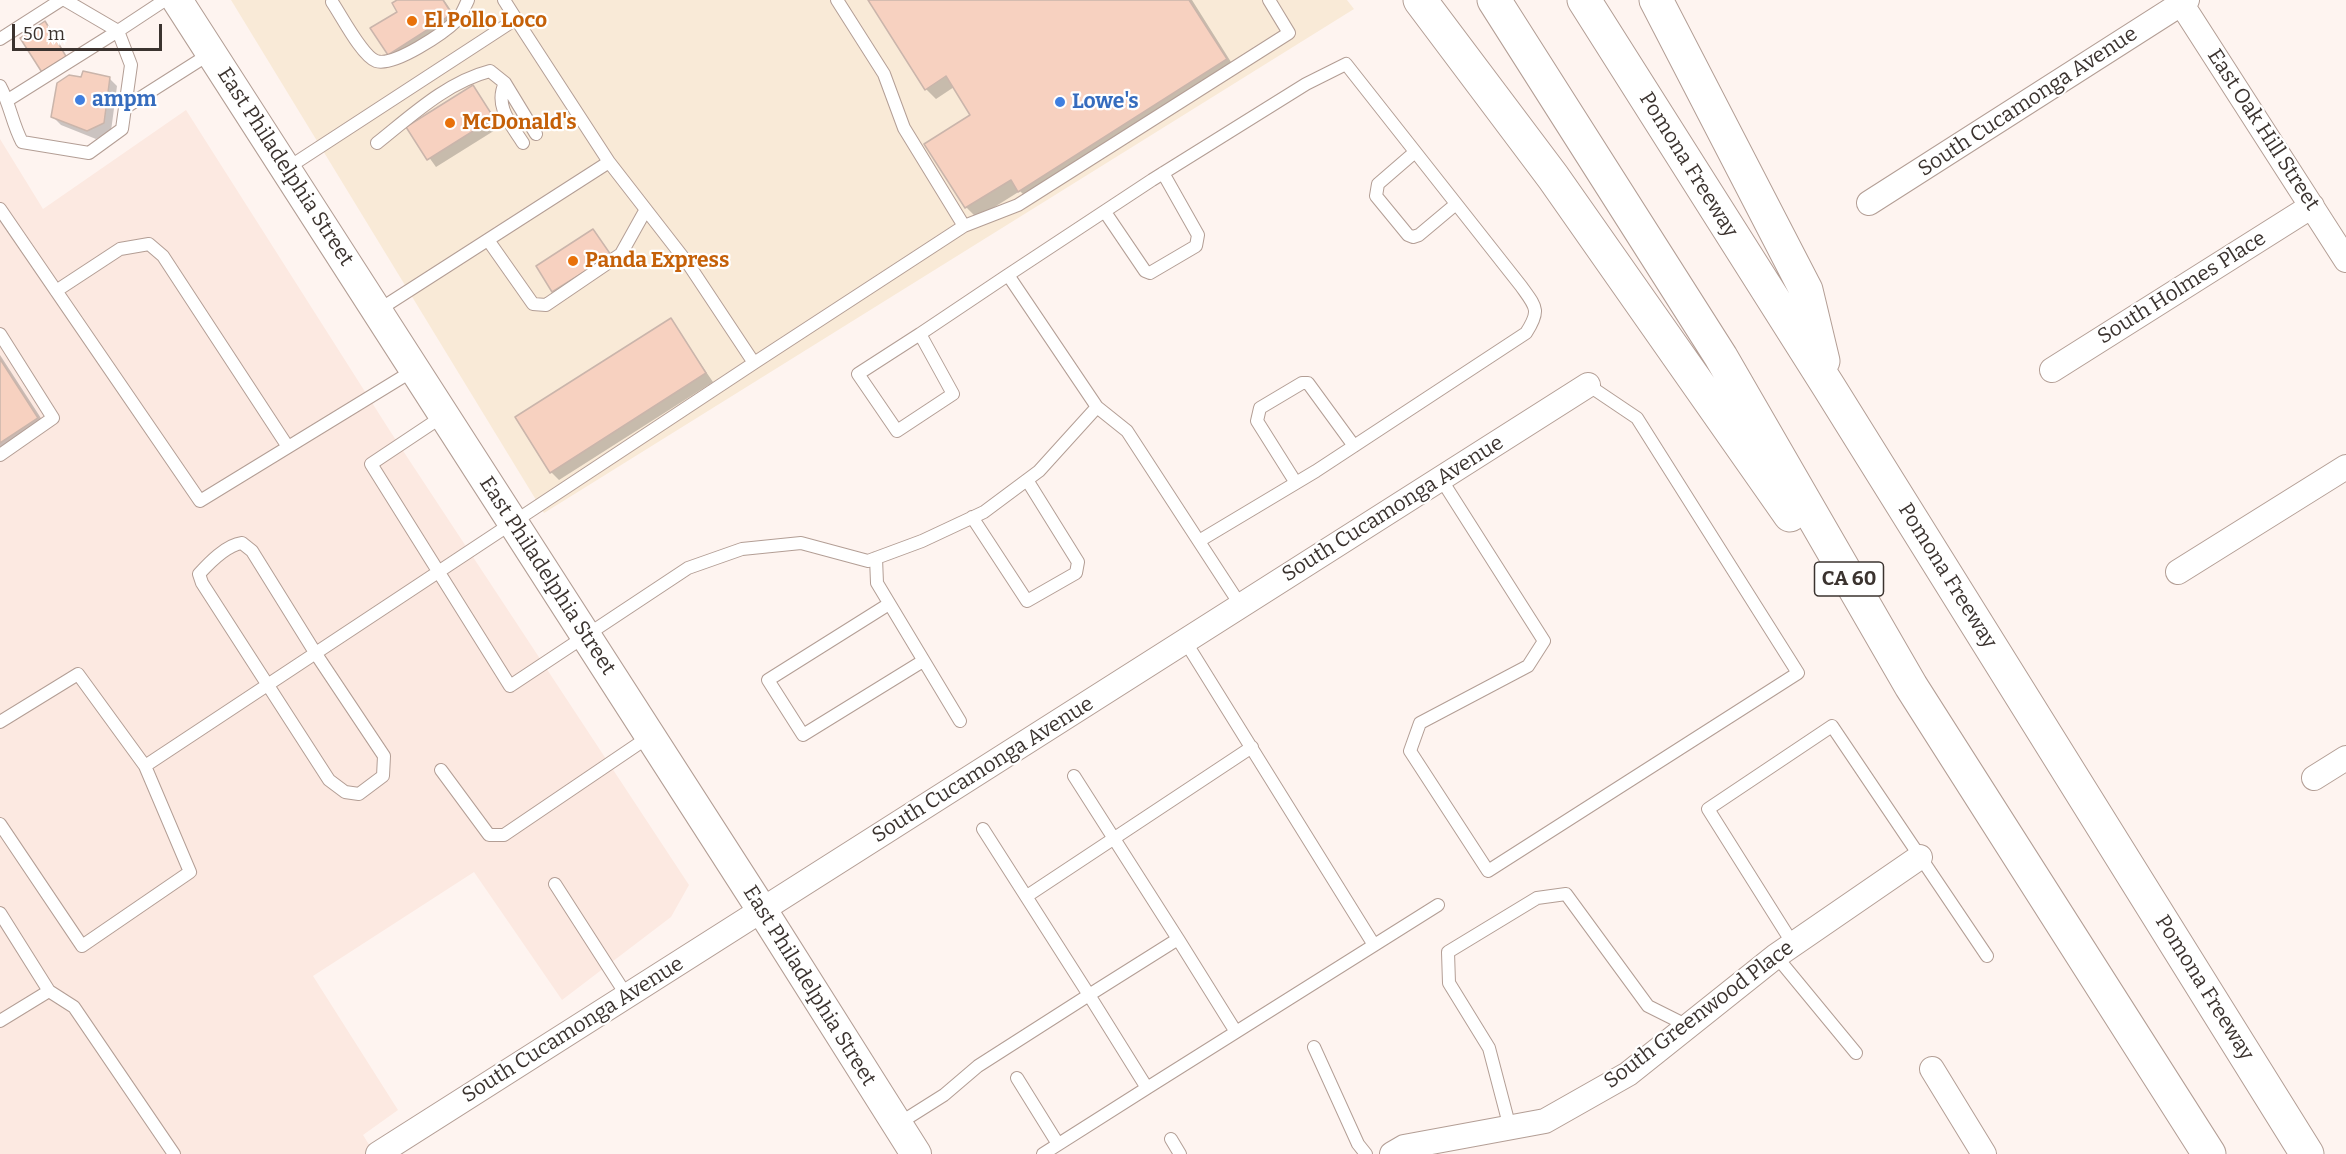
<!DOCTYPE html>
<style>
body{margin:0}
#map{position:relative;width:2346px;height:1154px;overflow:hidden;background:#fef4f0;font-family:Bitter,serif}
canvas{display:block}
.scale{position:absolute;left:12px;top:24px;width:150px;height:27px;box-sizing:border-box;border:3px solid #3b332f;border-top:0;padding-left:8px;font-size:18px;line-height:21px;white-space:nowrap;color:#3b332f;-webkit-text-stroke:4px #fff;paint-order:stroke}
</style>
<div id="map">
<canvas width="2346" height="1154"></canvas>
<div class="scale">50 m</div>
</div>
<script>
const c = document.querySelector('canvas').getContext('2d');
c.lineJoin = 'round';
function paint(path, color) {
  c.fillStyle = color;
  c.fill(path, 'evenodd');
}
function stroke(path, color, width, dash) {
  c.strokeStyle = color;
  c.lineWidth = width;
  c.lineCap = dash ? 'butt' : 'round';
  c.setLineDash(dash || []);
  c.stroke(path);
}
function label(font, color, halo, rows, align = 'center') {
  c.font = font + ' Bitter,serif';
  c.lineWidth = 4.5;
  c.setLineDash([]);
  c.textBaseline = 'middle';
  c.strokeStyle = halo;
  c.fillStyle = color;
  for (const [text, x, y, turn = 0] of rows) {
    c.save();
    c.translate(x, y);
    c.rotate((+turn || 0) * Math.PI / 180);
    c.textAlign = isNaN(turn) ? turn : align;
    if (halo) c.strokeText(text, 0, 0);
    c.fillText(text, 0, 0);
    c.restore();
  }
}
paint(new Path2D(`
 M231,0H1347L1354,9L544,513Z`), '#f9ead7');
paint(new Path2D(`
 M186,110L390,431L689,885L671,917L562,1000L474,872L313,976L398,1110L363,1135L375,1154H0V139L43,209Z`), '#fce9e1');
paint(new Path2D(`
 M400,0H444L459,22L397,62L389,55L399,13Z
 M869,0H1192L1236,70L1030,201L1020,191L977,218L967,208L926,144L972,115L954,87L936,99L926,89Z
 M82,78L110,79L117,86L111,131L96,139L61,125L53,117Z
 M472,87L500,127L436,167L408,128Z
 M592,231L617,263L561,299L554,291Z
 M670,319L713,382L559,480L551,472L517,417Z
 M0,355L48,429L0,456Z`), '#0003');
const building = new Path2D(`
 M397,0H443L452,14L388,55L370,28L397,12L392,3Z
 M868,0H1189L1227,59L1018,192L1011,180L965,208L924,144L970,115L946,76L925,90Z
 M45,21L67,58L43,74L20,38Z
 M83,71L110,77L104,123L87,131L51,117L57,83L69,75L81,77Z
 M473,85L494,118L427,160L406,127Z
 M593,229L611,255L552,292L536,266Z
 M671,318L706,373L550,473L515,417Z
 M0,359L38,418L0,443Z`);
paint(building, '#f7d1c0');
stroke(building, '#cab5ab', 1.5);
const service = new Path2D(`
 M837,0L884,74L904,128L964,226
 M332,2C341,15 362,56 376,61C394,67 444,33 457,20C462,15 465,6 468,0
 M0,39L61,0
 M505,83C494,106 511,124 523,143
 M0,86C10,104 12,123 22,142L89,153L122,129L131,65L118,31L165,0
 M8,100L118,31L65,0
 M126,107L211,53
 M377,143C411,116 447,82 490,71L505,83L536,134
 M1415,152L1378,184L1376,196L1408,235L1413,237L1419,235L1456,204
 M286,169L516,19L504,0
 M0,209L200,501L414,370
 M1105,212L1145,271L1150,273L1196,246L1198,235L1163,173
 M488,240L533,304L546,305L621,254L645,211
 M56,291L120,249L149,244L163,256L288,447
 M377,311L609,162L516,19
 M0,334L53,418L0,455
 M920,334L858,374L897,431L953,394L920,334L1008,275
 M754,363L964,226L1018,205L1289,33L1269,0
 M1097,407L1008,275L1152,180L1306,84L1346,64L1521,286C1536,307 1541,310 1526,333L1316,471L1199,541
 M443,416L371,464L510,686L688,568L742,549L801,543L868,561L922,541L984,512L1039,471L1097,407L1127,431L1241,606
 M1441,479L1544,641L1528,666L1420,723L1410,751L1488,871L1798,673L1637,418L1588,385
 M1296,483L1257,421L1260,408L1302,383H1308L1354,446
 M972,517L1027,601L1076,573L1078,562L1027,480
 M242,543L252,551L316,654L384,756L383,776L359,794L345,792L329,780L202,583L199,574C209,563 226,545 242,543Z
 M876,558L877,583L960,721
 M889,604L768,680L803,735L923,661
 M1185,641L1374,945
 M0,722L78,674L145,766L190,872L82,946L0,824
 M145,766L754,363L689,265L609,162
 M441,770L489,835H504L650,736
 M983,829L1089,995L1178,939L1074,776
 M555,884L627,996
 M1027,896L1252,747
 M0,913L49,991
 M1178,939L1236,1032
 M1793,944L1708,809L1832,726L1987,956
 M1776,956L1856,1053
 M0,1021L49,991L74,1007L174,1154
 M1314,1047L1358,1144L1366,1154
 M1017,1078L1058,1144
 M898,1124L944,1095L978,1066L1089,995L1147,1088L1438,905
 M1510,1128L1489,1048L1449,983L1448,952L1537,898L1566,894L1648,1006L1688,1026
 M1171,1139L1180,1154
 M1043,1154L1147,1088`);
const minor = new Path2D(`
 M2179,0L2346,260
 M1869,203L2187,0
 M2052,370L2312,206
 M2178,572L2346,467
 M2314,778L2346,758
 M1932,1069L1984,1154
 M378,1154L1588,385
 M1392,1154L1404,1147L1545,1121L1628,1074L1776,956L1920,857`);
const tertiary = new Path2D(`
 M177,0L762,910L916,1154`);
const motorway = new Path2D(`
 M1420,0L1553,177L1790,515
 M1494,0L1721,357L1911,686L2209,1154
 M1584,0L1829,387L2307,1154
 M1656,0L1806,290L1823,361`);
stroke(service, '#b39e95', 14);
stroke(minor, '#b39e95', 26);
stroke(tertiary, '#b39e95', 32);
stroke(motorway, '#b39e95', 35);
stroke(service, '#fff', 12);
stroke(minor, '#fff', 24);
stroke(tertiary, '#fff', 30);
stroke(motorway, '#fff', 33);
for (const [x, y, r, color] of [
 [412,21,6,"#e8710a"],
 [80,100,6,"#3f7fe0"],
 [1060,102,6,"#3f7fe0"],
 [450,123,6,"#e8710a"],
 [573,261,6,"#e8710a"]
]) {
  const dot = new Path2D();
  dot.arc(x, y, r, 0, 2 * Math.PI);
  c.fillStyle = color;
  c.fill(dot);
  stroke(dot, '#fff', 2);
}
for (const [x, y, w] of [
 [1849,579,69]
]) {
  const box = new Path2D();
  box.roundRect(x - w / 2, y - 17, w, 34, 4.5);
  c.fillStyle = '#fff';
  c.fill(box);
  stroke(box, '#3b332f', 1.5);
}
label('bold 20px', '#3b332f', null, [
 ["CA 60",1849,579]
]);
label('bold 21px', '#c56008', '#fff', [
 ["El Pollo Loco",424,21],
 ["McDonald's",462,123],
 ["Panda Express",585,261]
], 'left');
label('bold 21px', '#366cbe', '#fff', [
 ["ampm",92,100],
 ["Lowe's",1072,102]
], 'left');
label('21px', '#3b332f', '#fff', [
 ["South Cucamonga Avenue",2028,102,-33],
 ["East Oak Hill Street",2263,130,57],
 ["Pomona Freeway",1688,165,58],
 ["East Philadelphia Street",285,167,57],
 ["South Holmes Place",2182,288,-32],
 ["South Cucamonga Avenue",1393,509,-32],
 ["East Philadelphia Street",547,576,57],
 ["Pomona Freeway",1947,576,58],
 ["South Cucamonga Avenue",983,770,-32],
 ["East Philadelphia Street",809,986,58],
 ["Pomona Freeway",2204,988,58],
 ["South Greenwood Place",1699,1015,-37],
 ["South Cucamonga Avenue",573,1030,-32]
]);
</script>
